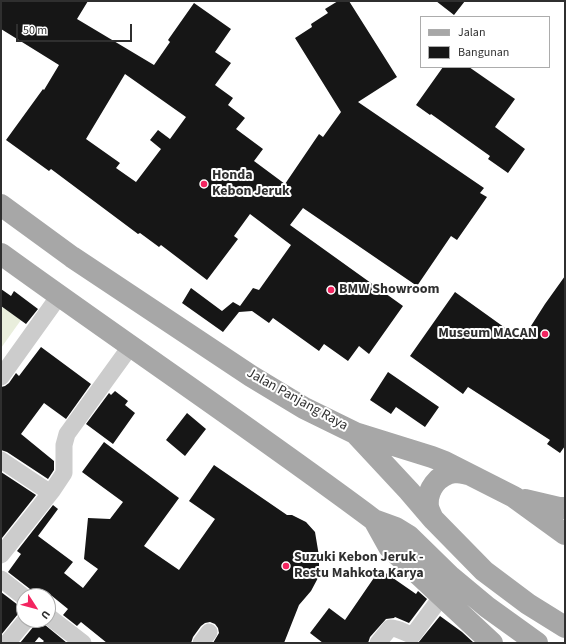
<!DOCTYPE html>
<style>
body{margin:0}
#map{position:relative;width:566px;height:644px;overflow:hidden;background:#fff;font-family:"Source Sans 3",sans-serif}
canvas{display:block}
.frame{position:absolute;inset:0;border:2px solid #2f2f2f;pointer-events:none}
.legend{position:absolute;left:420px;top:16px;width:130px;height:52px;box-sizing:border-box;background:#fff;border:1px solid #acacac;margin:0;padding:5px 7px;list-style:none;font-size:12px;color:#2f2f2f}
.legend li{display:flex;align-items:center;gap:8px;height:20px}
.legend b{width:20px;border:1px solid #acacac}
.north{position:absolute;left:16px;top:588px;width:40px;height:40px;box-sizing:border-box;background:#fff;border:1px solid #acacac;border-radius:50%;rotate:126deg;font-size:11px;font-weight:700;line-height:16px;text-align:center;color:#2f2f2f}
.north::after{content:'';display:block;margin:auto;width:14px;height:18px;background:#f32560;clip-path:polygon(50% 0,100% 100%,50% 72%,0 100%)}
.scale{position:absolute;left:16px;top:24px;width:116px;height:18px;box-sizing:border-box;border:2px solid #2f2f2f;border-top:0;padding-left:5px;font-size:12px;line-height:14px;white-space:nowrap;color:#2f2f2f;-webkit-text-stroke:3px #fff;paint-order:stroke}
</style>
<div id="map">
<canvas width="566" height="644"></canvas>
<div class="frame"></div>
<ul class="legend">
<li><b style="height:5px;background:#a7a7a7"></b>Jalan</li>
<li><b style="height:11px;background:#161616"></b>Bangunan</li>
</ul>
<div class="north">U</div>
<div class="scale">50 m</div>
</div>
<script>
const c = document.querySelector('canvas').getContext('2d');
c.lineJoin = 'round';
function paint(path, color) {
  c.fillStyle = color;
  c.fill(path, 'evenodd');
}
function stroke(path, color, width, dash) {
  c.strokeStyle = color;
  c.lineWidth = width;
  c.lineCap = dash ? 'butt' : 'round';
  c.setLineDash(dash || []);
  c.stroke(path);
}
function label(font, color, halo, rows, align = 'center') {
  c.font = font + ' "Source Sans 3",sans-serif';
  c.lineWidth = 4;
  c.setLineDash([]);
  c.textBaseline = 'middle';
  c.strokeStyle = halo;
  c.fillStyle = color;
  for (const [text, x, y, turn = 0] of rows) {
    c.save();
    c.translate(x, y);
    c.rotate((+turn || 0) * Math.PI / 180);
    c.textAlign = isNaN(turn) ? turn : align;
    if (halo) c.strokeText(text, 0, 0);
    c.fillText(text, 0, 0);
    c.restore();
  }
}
paint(new Path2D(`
 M3,307L21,320L1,348V309Z`), '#e9eedc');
paint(new Path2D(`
 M1,1H88L77,19L154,65L170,42L168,40L194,3L231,29L215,52L231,63L215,85L233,98L228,105L245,118L236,129L263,149L254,161L285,184L319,134L323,137L341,112L295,38L312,27L311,24L328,13L325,9L338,1H349L397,77L358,102L484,188L480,193L487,197L457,240L451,236L417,286L303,208L290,225L403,306L369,354L359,346L348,361L324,344L319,351L273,318L269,323L252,311L239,312L223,332L182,303L191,288L222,311L233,302L240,306L253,288L259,290L291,245L250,214L234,236L238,239L207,280L161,245L159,247L140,233L138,234L51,169L49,171L6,140L43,89L44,90L59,65L1,29ZM125,74L186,117L170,139L158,130L150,140L161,149L136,182L116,168L120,163L86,139Z
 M436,1H465L454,15Z
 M443,67H469L515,99L495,127L525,149L508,173L488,159L490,156L431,114L430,115L416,105Z
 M565,276V446L560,453L547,444L550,440L468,387L463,394L410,356L455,292L522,340L545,304Z
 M1,289L11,296L14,291L38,309L26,324L1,306Z
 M41,347L91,384L66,419L44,403L21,434L54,461V470L48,479L7,452L1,450V387L5,386L9,383L16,373L19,376Z
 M388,372L439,407L425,427L396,407L391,414L370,400Z
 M115,391L128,401L125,405L135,413L113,444L86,424L109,393L111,395Z
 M187,413L206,429L185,456L166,440Z
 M104,442L179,498L144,546L179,570L215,519L189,501L214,465L287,515H292L306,522L315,532L319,556V576L311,591L299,605L284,643H213L219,633L218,628L215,624L210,622L205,623L201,626L193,637L191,643H107L81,622L77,626L63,615L68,609L52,596H34L30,589L8,572L21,554L17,551L53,505L58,509L38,536L73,562L64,573L83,588L98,569L84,559L88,518L110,519L123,502L82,472Z
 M1,472L36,495L2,538H1Z
 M380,569L416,594L418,591L427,599L409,623L395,617L394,618L386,619L370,637L368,643H323L310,633L329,608L345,620Z
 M1,592L18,605L24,607V610L18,614L1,635Z
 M440,616L462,632L474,643H418Z
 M36,620H39L67,643H42L44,641L39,637L34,643H20L34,626Z`), '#161616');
stroke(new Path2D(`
 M1,377L59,296
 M1,460L49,492L52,491
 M1,555L52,491L64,473V445L67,434L130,347
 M1,579L24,597
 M48,616L83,643
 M7,643L26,620
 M201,643L209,632
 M378,643L390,628C401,628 404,634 413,635L442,596`), '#ccc', 17);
stroke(new Path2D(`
 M1,205L72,257L251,376L304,408L355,433L409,491L433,519L484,571L528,604L565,627
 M1,254C125,344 252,429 374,520L396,528L409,536L451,577L487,607L537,643
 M355,433L432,457L445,462L514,497L565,534
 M525,500L559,508H565
 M433,519C431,515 429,511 428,507C426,490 438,474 455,472C459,472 464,473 468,474
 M374,520L389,547L492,643`), '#a7a7a7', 22);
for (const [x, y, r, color] of [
 [204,184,4,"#f32560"],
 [331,290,4,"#f32560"],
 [545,334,4,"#f32560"],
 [286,566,4,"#f32560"]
]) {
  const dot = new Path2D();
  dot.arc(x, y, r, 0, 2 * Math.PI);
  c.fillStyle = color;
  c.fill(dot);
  stroke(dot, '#fff', 1.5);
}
label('bold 14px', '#2f2f2f', '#fff', [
 ["Honda",212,176],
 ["Kebon Jeruk",212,192],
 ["BMW Showroom",339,290],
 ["Museum MACAN",537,334,"right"],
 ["Suzuki Kebon Jeruk -",294,558],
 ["Restu Mahkota Karya",294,574]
], 'left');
label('14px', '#2f2f2f', '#fff', [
 ["Jalan Panjang Raya",297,400,29]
]);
</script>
